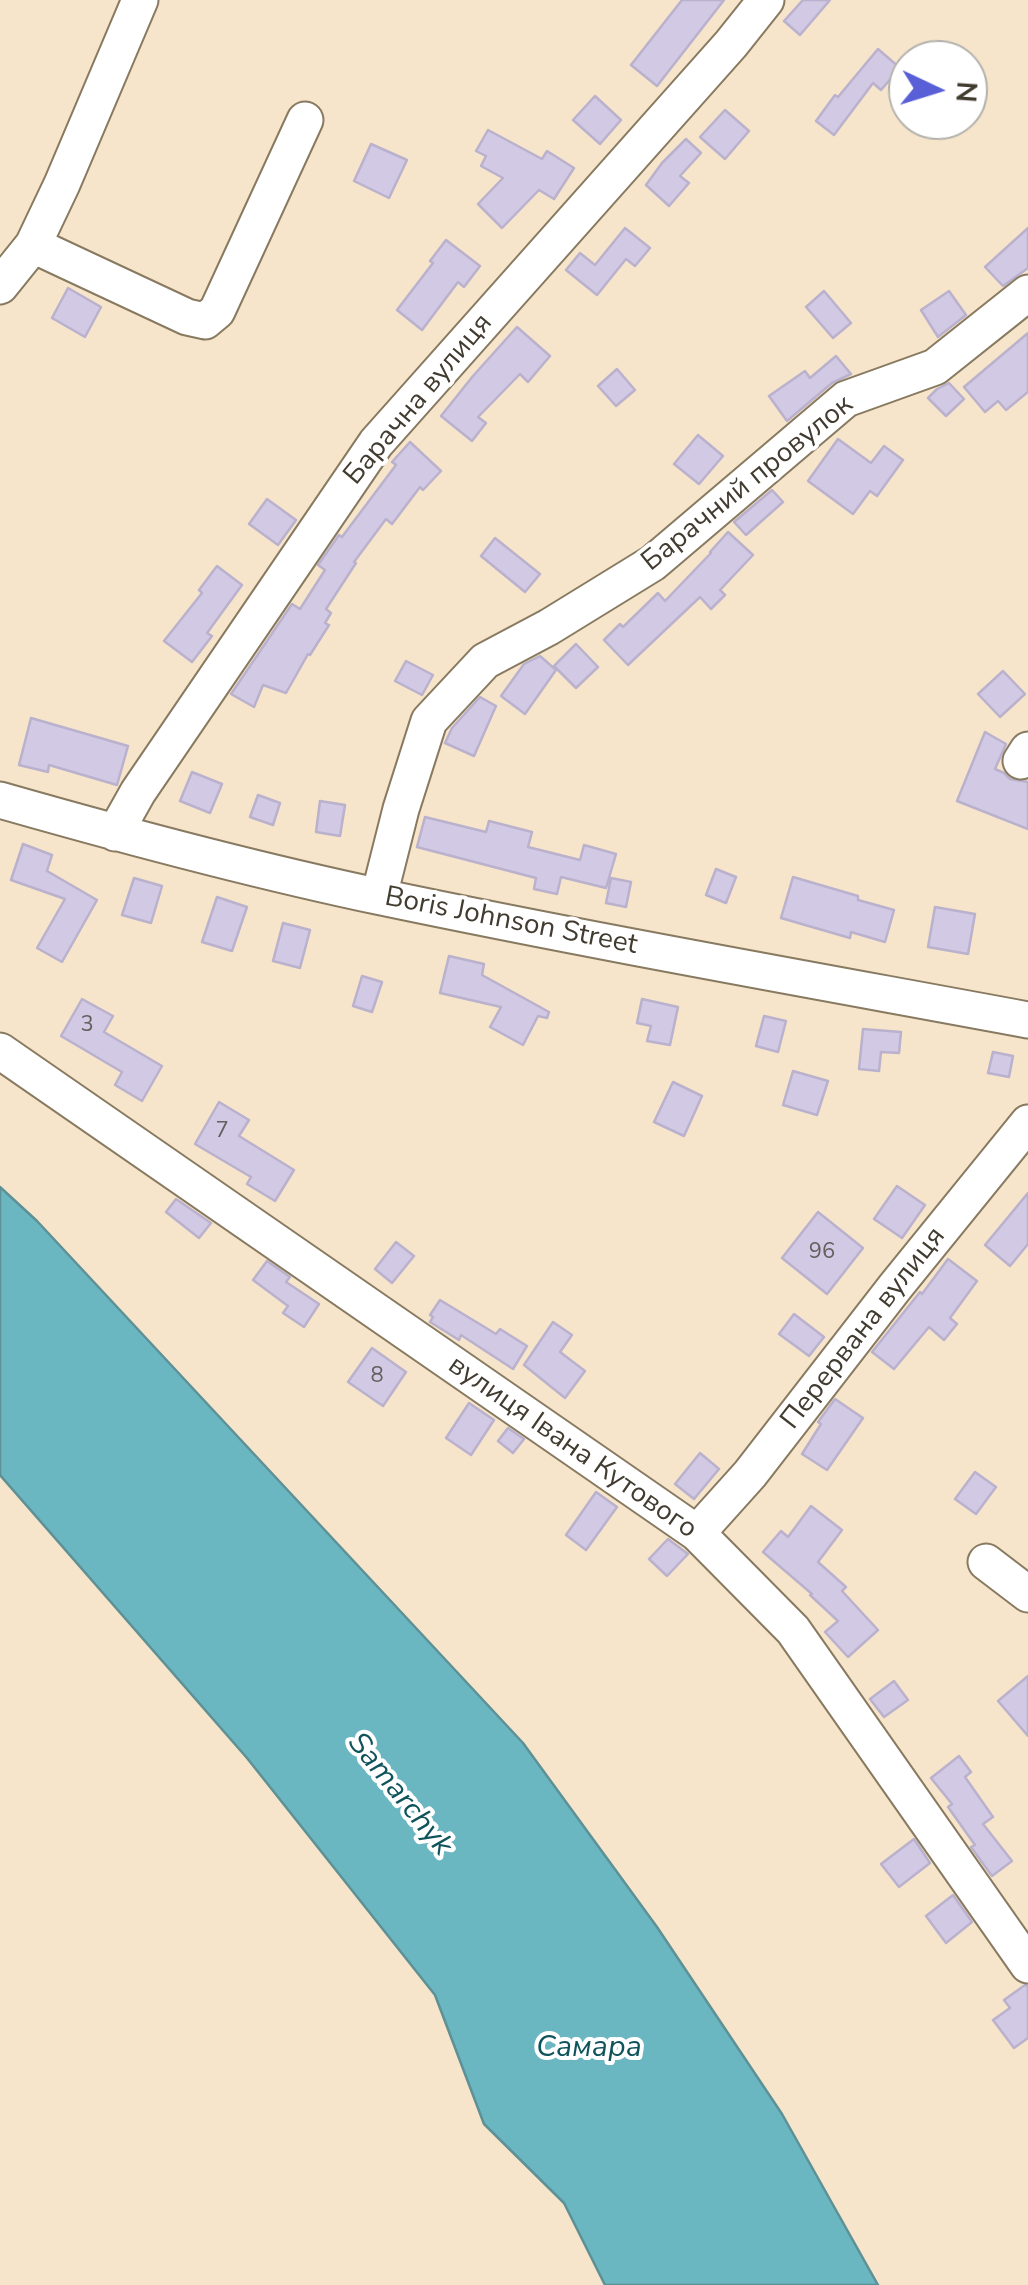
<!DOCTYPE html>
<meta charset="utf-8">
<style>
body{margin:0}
#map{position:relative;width:1028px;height:2285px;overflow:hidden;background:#f6e5ca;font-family:"Nunito Sans",sans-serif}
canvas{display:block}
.north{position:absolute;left:888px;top:40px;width:100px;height:100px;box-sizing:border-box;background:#fff;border:2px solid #b3b1ac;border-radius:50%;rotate:94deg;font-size:28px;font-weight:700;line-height:40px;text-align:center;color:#413b30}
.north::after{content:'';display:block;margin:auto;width:35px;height:45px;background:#5960d7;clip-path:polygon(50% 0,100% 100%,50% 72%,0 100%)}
</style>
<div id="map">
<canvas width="1028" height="2285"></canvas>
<div class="north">N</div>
</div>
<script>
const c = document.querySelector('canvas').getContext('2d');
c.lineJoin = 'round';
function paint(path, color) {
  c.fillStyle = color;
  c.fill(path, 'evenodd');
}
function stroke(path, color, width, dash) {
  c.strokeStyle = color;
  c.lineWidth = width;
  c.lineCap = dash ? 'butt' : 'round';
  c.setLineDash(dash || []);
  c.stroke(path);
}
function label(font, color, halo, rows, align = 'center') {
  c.font = font + ' "Nunito Sans",sans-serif';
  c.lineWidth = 8;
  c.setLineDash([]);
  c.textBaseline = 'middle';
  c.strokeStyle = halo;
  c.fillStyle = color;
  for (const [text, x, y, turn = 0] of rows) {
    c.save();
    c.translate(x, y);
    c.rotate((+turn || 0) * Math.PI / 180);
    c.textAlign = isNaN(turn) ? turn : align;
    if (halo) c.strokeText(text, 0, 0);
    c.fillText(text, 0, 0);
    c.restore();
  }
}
const water = new Path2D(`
 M0,1187L37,1221L523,1743L657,1927L782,2114L878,2285H605L564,2203L484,2124L435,1995L247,1758L0,1475Z`);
paint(water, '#6ab6c1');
stroke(water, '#5e9196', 2.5);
const building = new Path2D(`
 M682,0H724L657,86L631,65Z
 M803,0H830L800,35L784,21Z
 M878,49L900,68L881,90L873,83L834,135L816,121L835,95L838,97Z
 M595,96L621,120L600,144L573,120Z
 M725,110L749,131L725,159L700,137Z
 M488,130L542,159L547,151L574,168L554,199L539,190L502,228L478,204L503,178L481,166L486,156L476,151Z
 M686,139L701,153L680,176L689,183L669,206L646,185L662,163Z
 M371,144L407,160L389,198L354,181Z
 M625,228L650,248L635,266L626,259L597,295L566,270L580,253L595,265Z
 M1028,228V268L1003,286L985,267Z
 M446,240L480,266L464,287L458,282L422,330L397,310L433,263L430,261Z
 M68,288L101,307L85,337L52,318Z
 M824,291L851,323L833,338L806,307Z
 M949,291L966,315L938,337L921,310Z
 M517,327L550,356L528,382L520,374L478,417L486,423L472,441L441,416L473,376Z
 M1028,333V392L1006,410L998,401L985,412L964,387Z
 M836,356L851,374L832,383L787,421L769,396L805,371L810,378Z
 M617,369L635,390L616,406L598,386Z
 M949,383L964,399L946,416L928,398L937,389Z
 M698,435L723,456L699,484L674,464Z
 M838,439L871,463L884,446L903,460L877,496L870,491L853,514L808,481Z
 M410,442L441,471L423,490L420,487L392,524L386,519L354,562L356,563L326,609L331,613L325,623L329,625L310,655L308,654L286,693L263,685L254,707L231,694L292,604L300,609L325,570L318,565L339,535L342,537L396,465L392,462Z
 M772,490L783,502L746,535L734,522Z
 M267,499L296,520L278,545L249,524Z
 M728,532L753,555L720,590L725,595L711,609L700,597L628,665L604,640L620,624L623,627L658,593L665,601L711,553L710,552Z
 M495,538L540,574L525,592L481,556Z
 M217,566L242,585L207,633L212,636L192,662L164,641L202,593L199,590Z
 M576,644L598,667L576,688L554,666Z
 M540,656L556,670L525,714L501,696L524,664Z
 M406,661L433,675L422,695L395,681Z
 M1003,671L1025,694L1000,717L978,694Z
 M480,697L496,706L474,756L445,743L452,728Z
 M31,718L128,746L117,785L49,765L48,772L19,765Z
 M985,732L1006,744L995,769L1004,773L1010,779L1028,782V829L957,801Z
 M192,772L222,784L210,813L180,801Z
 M258,795L280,803L273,825L250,817Z
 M320,801L345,805L340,836L316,832Z
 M425,817L486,832L489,821L532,832L528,847L580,860L584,845L616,854L606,888L561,877L557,894L534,889L536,878L417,847Z
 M23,844L52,855L47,871L97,900L62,962L37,948L65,899L11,880Z
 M716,869L736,877L726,903L706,895Z
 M793,877L858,896V900L894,910L885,942L851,932L850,938L781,918Z
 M134,878L162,886L151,923L122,915Z
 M611,878L631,882L626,907L606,903Z
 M217,897L247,907L232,951L202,942Z
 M935,907L975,914L968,954L928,947Z
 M283,923L310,930L300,968L273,961Z
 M449,956L484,964L482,975L549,1012L547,1018L538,1016L523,1045L490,1027L501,1007L440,993Z
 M362,976L382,982L372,1012L353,1006Z
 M82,999L113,1016L104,1032L162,1066L142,1101L115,1085L122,1072L61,1036Z
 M642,999L678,1007L670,1045L647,1041L651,1026L637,1023Z
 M764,1016L786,1021L778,1052L756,1046Z
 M863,1029L901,1032L899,1053L881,1052L879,1071L859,1069Z
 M993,1052L1013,1056L1009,1077L988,1073Z
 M793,1071L828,1081L817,1115L783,1105Z
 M673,1082L702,1096L684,1136L654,1122Z
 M219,1102L249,1120L239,1136L294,1170L275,1201L247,1184L251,1177L195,1144Z
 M897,1186L925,1205L902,1238L874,1219Z
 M1028,1193V1244L1010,1266L985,1245Z
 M176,1199L211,1223L199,1238L166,1212Z
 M818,1212L863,1248L827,1294L782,1258Z
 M396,1242L414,1256L392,1283L375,1269Z
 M948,1259L977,1281L950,1318L957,1324L944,1340L929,1327L894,1369L872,1352L920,1292L922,1294Z
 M267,1261L290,1277L286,1282L319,1304L304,1327L283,1313L288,1306L253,1280Z
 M440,1300L496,1334L500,1329L527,1346L513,1369L461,1335L459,1340L430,1322L433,1317L430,1315Z
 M794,1314L824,1337L809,1356L779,1334Z
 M553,1322L572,1335L560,1352L585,1371L565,1398L524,1365Z
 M372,1348L406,1372L383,1406L348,1382Z
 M835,1399L863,1418L827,1470L802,1454L821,1424L818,1422Z
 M469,1403L494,1420L471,1455L446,1438Z
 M508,1428L524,1439L513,1453L498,1441Z
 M700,1453L719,1469L694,1499L675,1484Z
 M975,1472L996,1487L976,1514L955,1499Z
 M596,1492L617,1507L586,1550L566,1535Z
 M811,1506L842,1530L818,1562L846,1587L842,1591L878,1630L848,1657L825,1632L838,1621L810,1595L812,1594L763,1552L781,1531L788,1537Z
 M668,1539L688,1554L667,1576L649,1559Z
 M1028,1676V1736L998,1701Z
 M894,1681L908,1700L884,1717L870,1699Z
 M959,1756L971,1772L965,1777L993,1817L983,1824L1012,1861L992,1876L971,1847L975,1845L948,1807L952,1804L931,1778Z
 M914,1839L930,1863L899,1887L881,1864Z
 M953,1895L972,1922L946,1943L926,1916Z
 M1025,1985L1028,1986V2038L1014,2048L993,2020L1010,2008L1004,2000Z`);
paint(building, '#d2c9e5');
stroke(building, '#bab1cd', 2.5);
const minor = new Path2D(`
 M33,245L187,317L205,321L217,311L305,120
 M0,286L33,245L62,184L140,0
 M1021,761L1028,750
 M0,800C126,836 253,870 381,897C596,942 812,980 1028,1020
 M115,833L138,792L376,443L731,44L766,0
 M379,896L401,809L429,721L485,661L549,627L653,563L846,399L935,367L1028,293
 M0,1051L697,1533L793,1630L1028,1965
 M697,1533L750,1474L895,1287L1028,1123
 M986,1562L1028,1594`);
stroke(minor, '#887a61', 39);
stroke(minor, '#fff', 35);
label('22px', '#655e5d', null, [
 ["3",87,1026],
 ["7",222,1132],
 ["96",822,1253],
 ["8",377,1377]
]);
label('28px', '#413b30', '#fff', [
 ["Барачна вулиця",419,400,-50],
 ["Барачний провулок",748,484,-39],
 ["Boris Johnson Street",511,922,11],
 ["Перервана вулиця",864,1329,-52],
 ["вулиця Івана Кутового",572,1448,35]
]);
label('italic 30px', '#0f535b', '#fff', [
 ["Samarchyk",399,1795,51],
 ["Самара",589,2049]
]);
</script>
